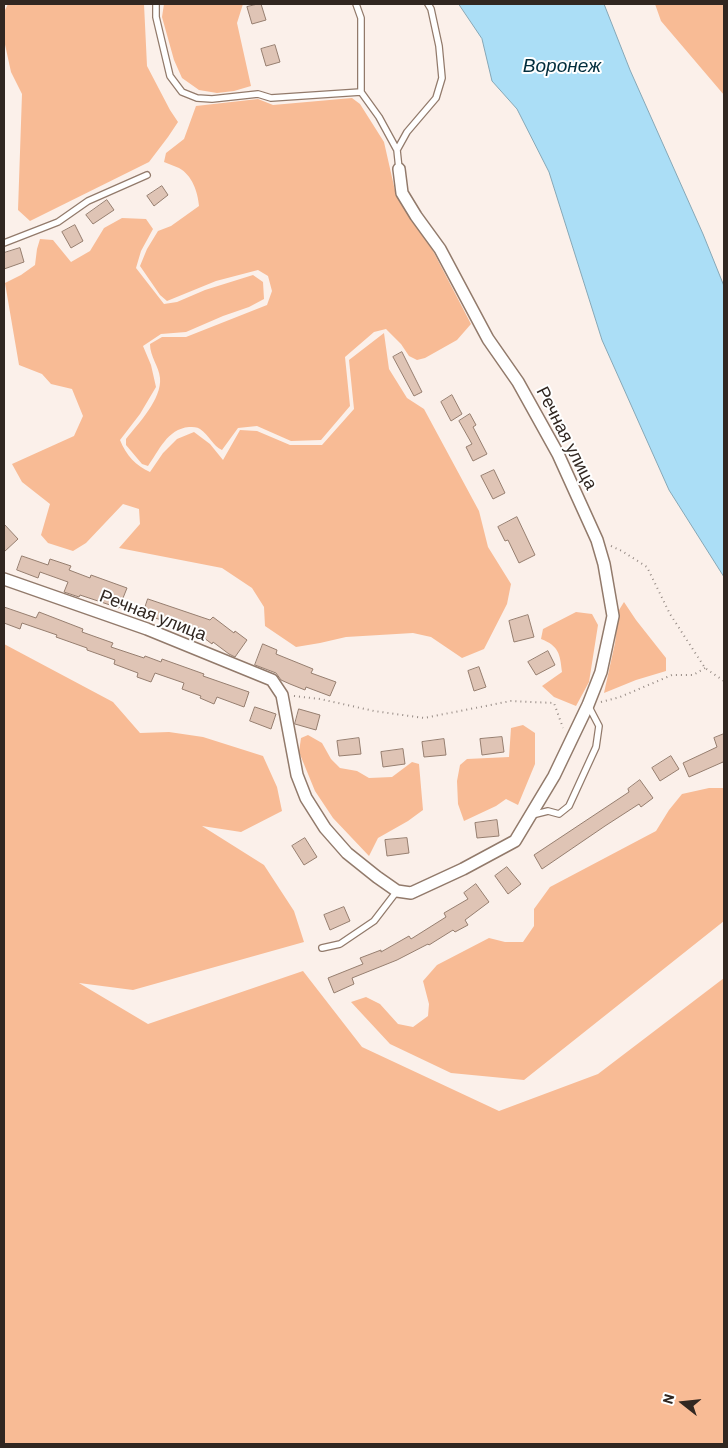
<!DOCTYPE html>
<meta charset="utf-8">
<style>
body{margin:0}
#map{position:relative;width:728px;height:1448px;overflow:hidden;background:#fbf0ea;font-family:Barlow,sans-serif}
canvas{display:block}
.frame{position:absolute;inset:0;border:5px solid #312721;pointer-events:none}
.north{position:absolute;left:658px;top:1378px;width:50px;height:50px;-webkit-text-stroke:4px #fff;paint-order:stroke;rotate:286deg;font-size:14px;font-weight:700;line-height:20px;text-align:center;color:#312721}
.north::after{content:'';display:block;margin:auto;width:18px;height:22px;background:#312721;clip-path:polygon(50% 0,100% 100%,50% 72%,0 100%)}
</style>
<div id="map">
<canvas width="728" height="1448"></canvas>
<div class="frame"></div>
<div class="north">N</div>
</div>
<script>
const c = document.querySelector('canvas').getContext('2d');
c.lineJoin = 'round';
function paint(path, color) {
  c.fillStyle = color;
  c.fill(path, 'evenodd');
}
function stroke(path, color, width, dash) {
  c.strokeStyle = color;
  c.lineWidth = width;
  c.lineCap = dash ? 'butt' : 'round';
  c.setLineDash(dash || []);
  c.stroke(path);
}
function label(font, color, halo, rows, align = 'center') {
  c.font = font + ' Barlow,sans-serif';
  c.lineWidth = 4;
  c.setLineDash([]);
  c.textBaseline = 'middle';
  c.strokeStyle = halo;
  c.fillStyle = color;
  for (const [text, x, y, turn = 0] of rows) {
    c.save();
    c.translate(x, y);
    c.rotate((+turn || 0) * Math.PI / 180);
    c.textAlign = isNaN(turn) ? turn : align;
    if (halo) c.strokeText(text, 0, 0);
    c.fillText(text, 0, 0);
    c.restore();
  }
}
paint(new Path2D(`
 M8,4H144L147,66L170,110L178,122L168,137L149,162L30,221L18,210L22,94L11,72L4,40V12Z
 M164,4H243L237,23L251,86L234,91L217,93L199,90L182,78L174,60L162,17Z
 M655,4H724V95L661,21Z
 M352,98L360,104L384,142L396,195L432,249L471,324L457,340L425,358L417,360L409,356L401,344L386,329L374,332L345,357L350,406L321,440L291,441L257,426L238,428L222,450C213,446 209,435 200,429C197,427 193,427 189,427C167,429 159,451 148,466L142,464L126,445V439C138,424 162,399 160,378C159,366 150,357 150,344L162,337H186L267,305L272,291L268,276L258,270L216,281L167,301L160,295L140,266L147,249L158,231L171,226L199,206C198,192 192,175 179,168C174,166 169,164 164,162L166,153L184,139L196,106L258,99L273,105Z
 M122,218L146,219L153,229L141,251L136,268L164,304L177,302L205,290L253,275L263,282L264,299L249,307L223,316L186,332L161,334L143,346L151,365L156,387L140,414L120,440C126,455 136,466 150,472L163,453L177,439L194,432L210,444L223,460L240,430L257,431L290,445H322L354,409L349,360L384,333L389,369L407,398L424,409L479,511L488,547L511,584L507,604L484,649L462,658L431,637L413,633L346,637L320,643L296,647L265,626L264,607L252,588L222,568L119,548L140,524L139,509L123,504L86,543L73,551L48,543L41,535L50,504L22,482L12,464L74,436L83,416L72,389L51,384L42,374L19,365L5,283L21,275L35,265L37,249L40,239L53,240L71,262L90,251L104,228Z
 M624,602L636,620L666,658V671L636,680L604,693L615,643L619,610Z
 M576,612L592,614L598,625L589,682L576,706L554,697L542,686L562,672C560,654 559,646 541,639L543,629Z
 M4,644L113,702L140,733L169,732L203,737L263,756L277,787L282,811L241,832L202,826L264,865L294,911L304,942L133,990L79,983L148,1024L303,971L362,1047L499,1111L598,1074L724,978V1444H4Z
 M523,725L535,733V764L518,805L506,799L496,806L464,821L458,804L457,781L460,765L467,759L509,757L511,728Z
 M308,735L322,743L331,759L340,768L357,771L369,778L392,777L412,762L419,764L423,810L408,821L378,838L369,856L333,818L315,791L299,752L301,738Z
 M709,788H724V921L524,1080L451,1073L390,1044L351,1002L366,997L380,1004L398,1024L413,1027L428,1016L429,1004L423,981L437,965L489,938L505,942H523L534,926V909L550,887L656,831L669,810L682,794Z`), '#f8bb95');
const water = new Path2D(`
 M459,4H604L630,70L703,234L724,286V577L669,490L602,340L549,172L517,109L492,81L482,39Z`);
paint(water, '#abdef6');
stroke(water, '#86a7b6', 1);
const building = new Path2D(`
 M258,4H261L266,20L252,24L247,7Z
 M275,45L280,62L266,66L261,49Z
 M162,186L168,195L154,206L147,196Z
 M107,200L114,210L93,224L86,215Z
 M75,225L83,241L71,248L62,232Z
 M20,248L24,262L4,269V253Z
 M402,352L422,392L414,396L393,357Z
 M452,395L462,414L451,421L441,402Z
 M470,414L476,425L473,427L487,454L473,461L466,447L472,444L459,421Z
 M494,470L505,493L493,499L481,476Z
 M517,517L535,555L519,563L508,540L505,541L498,527Z
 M4,524L18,539L4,552Z
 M22,556L48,565L50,559L71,566L69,570L90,578L91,575L127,588L119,608L80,595L79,597L64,592L68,582L40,572L38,578L17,570Z
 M148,599L210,620L213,617L234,633L235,631L247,640L235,657L229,654L213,642L212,644L195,631L143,614Z
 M4,607L36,618L39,612L83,629L82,632L113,643L111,647L144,658L145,656L161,662L162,659L204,674L203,676L249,692L244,707L217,697L214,704L200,698L201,696L182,689L184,683L155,673L151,682L137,677L138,673L114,664L115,660L87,650V648L56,637L57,635L22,623L20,629L4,623Z
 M528,615L534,637L514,642L509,621Z
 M263,644L277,650L276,654L313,669L311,673L336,682L330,696L306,687L305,690L290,684L281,680L276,673L255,665Z
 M548,651L555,665L536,675L528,662Z
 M479,667L486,687L474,691L468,671Z
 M255,707L276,714L271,729L250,721Z
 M299,709L320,715L316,730L295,724Z
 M724,734V764L723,762L689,777L683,763L717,747L714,738Z
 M502,737L504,752L482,755L480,739Z
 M359,738L361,754L339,756L337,741Z
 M444,739L446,755L424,757L422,742Z
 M403,749L405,764L383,767L381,752Z
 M671,756L679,769L660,781L652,768Z
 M640,780L653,798L641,807L639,804L605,826L542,869L534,855L629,792L628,789Z
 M497,820L499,836L477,838L475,823Z
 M305,838L317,857L304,865L292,846Z
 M407,838L409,853L387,856L385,840Z
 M507,867L521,884L508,894L495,876Z
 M476,884L489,902L465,920L468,925L455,932L453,930L429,945L428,944L397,960L352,978L354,984L334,993L328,978L363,964L360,958L381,950V952L409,936L411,939L446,917L444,913L468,899L464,893Z
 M344,907L350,921L330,930L324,915Z`);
paint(building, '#dfc4b5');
stroke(building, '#967e6f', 1);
const service = new Path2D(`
 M156,4V17L170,76L182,92L197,98L212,99L258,94L271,98L361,92
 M356,4L361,18V92L379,117L397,150
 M399,169L397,150L407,132L436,98L442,78L439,46L431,9L428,4
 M4,243L58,222L88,201L147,175
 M532,815L548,811L559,814L569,806L596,747L599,726L588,705
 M322,948L340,944L374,921L397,891`);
const minor = new Path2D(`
 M4,579L147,629L272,680L282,695L297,775L306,798L325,828L347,853L377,877L397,891L411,893L463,869L515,841L554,776L588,705L601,672L613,616L604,564L597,540L558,454L518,382L488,339L440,249L416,216L402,193L399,169`);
stroke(service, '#927a6b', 8);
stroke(minor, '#927a6b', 14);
stroke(new Path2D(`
 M611,546L622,551L647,567L670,614L705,668L724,681
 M294,696L320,699L374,711L424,718L511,701L554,703L563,728
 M601,702L620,697L672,675H693L705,668`), '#968b85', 2, [1, 4]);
stroke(service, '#fff', 5.5);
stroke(minor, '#fff', 11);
label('18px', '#312721', '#fff', [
 ["Речная улица",567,438,63],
 ["Речная улица",153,615,21]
]);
label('italic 19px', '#022e3d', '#fff', [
 ["Воронеж",562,66]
]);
</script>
